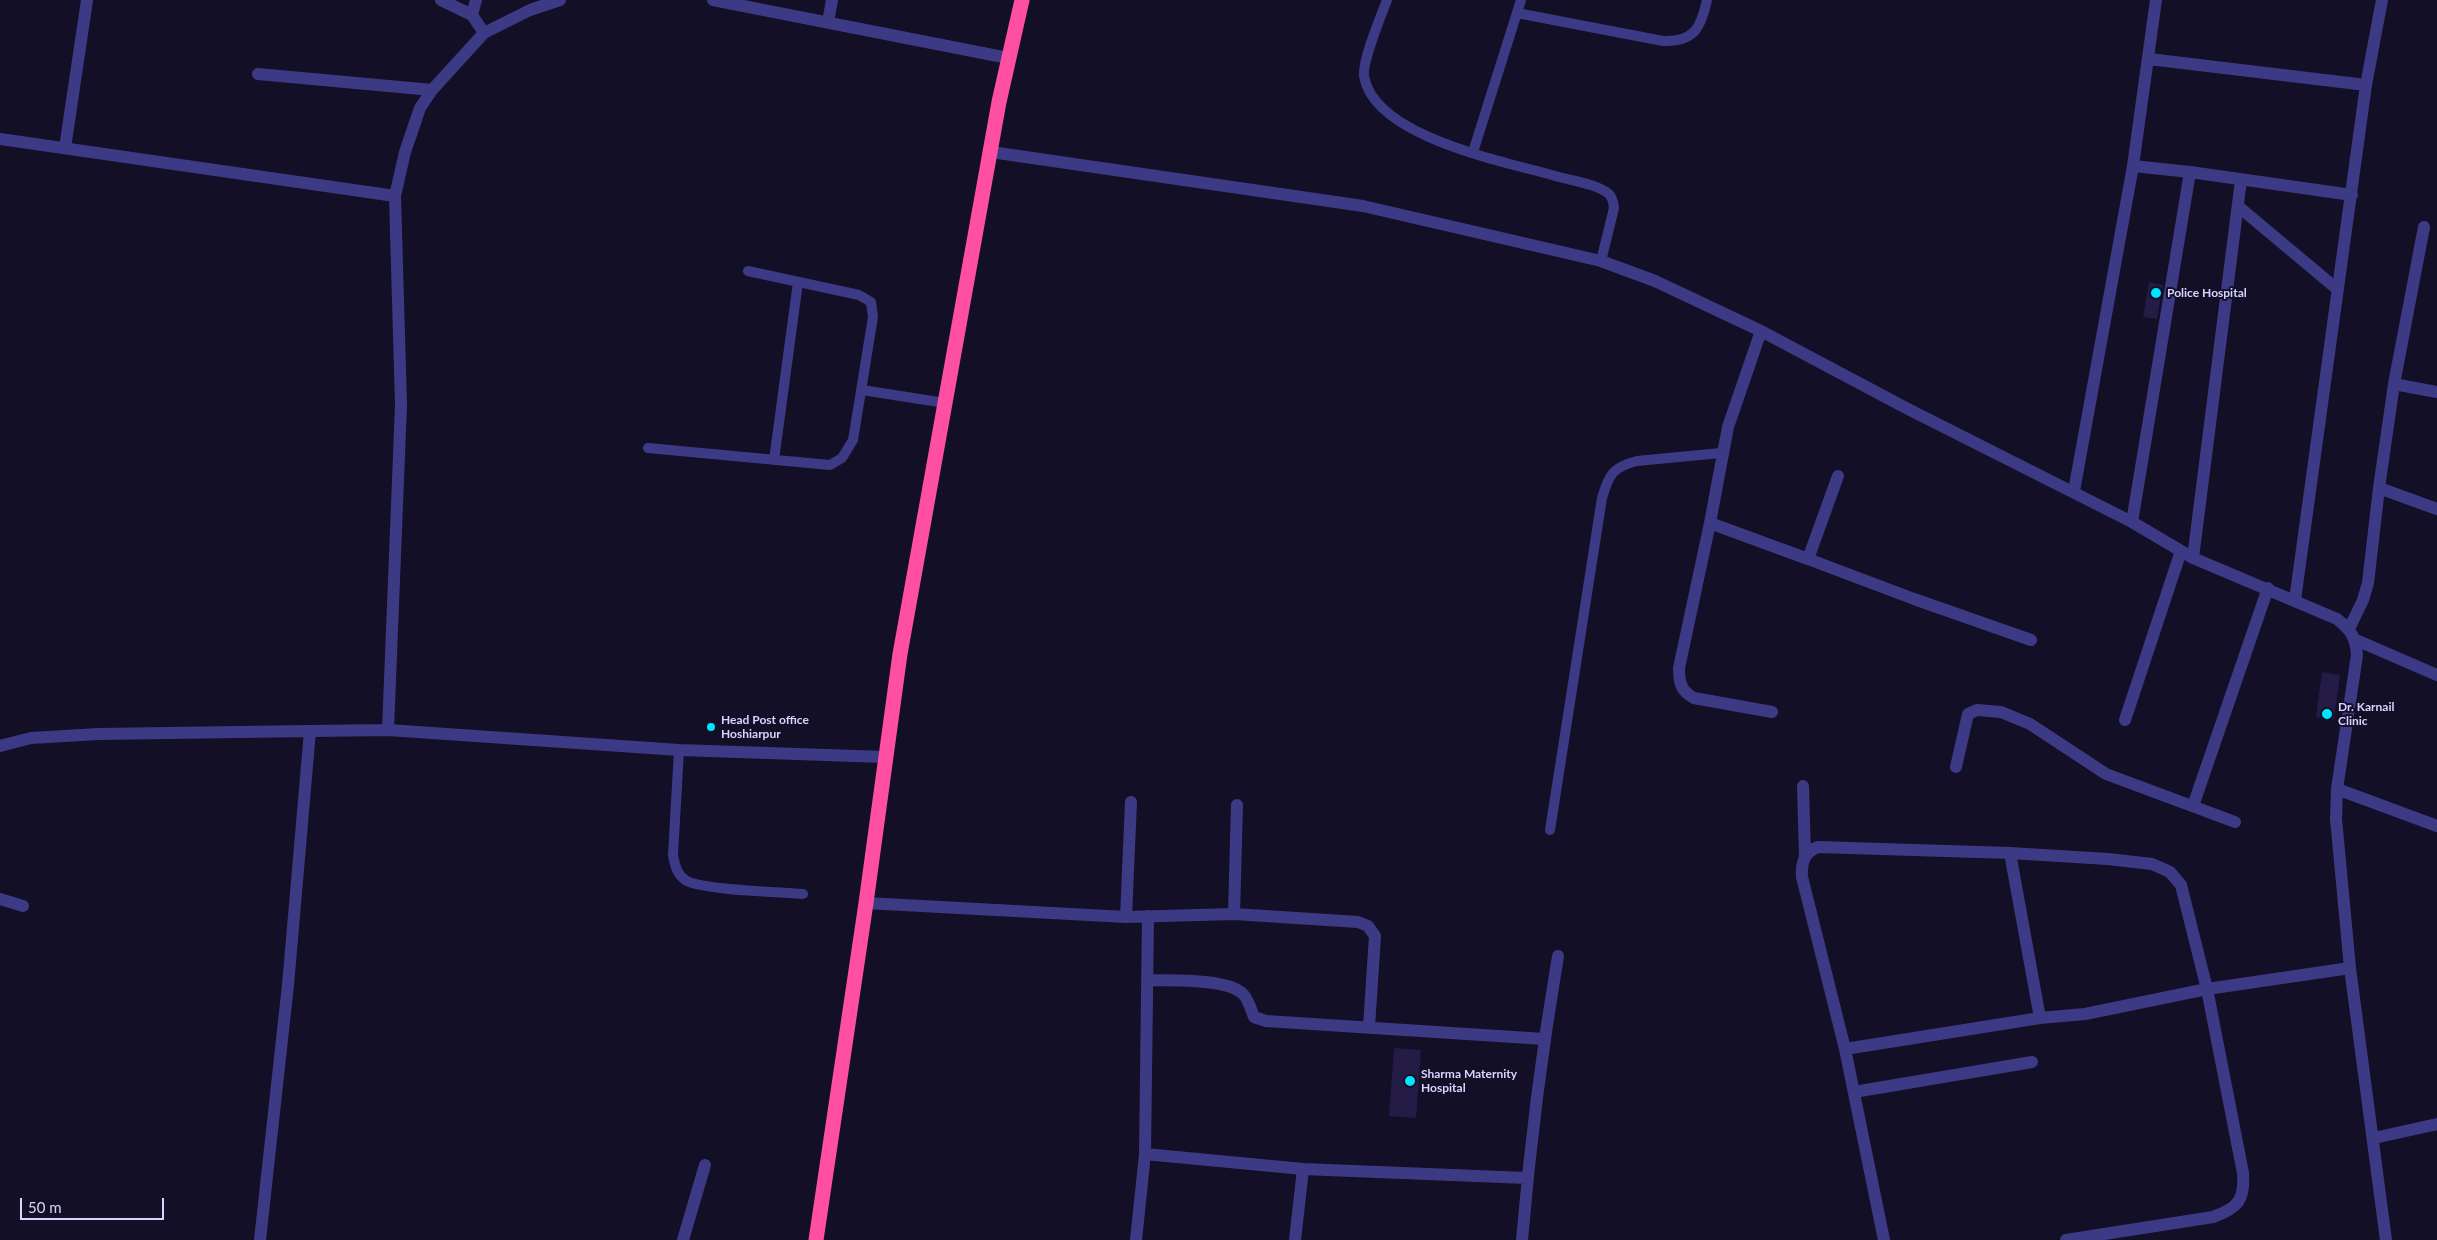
<!DOCTYPE html>
<style>
body{margin:0}
#map{position:relative;width:2437px;height:1240px;overflow:hidden;background:#130f26;font-family:Lato,sans-serif}
canvas{display:block}
.scale{position:absolute;left:20px;top:1198px;width:144px;height:22px;box-sizing:border-box;border:2px solid #d9d4ff;border-top:0;padding-left:6px;font-size:15px;line-height:18px;white-space:nowrap;color:#d9d4ff;-webkit-text-stroke:4px #130f26;paint-order:stroke}
</style>
<div id="map">
<canvas width="2437" height="1240"></canvas>
<div class="scale">50 m</div>
</div>
<script>
const c = document.querySelector('canvas').getContext('2d');
c.lineJoin = 'round';
function paint(path, color) {
  c.fillStyle = color;
  c.fill(path, 'evenodd');
}
function stroke(path, color, width, dash) {
  c.strokeStyle = color;
  c.lineWidth = width;
  c.lineCap = dash ? 'butt' : 'round';
  c.setLineDash(dash || []);
  c.stroke(path);
}
function label(font, color, halo, rows, align = 'center') {
  c.font = font + ' Lato,sans-serif';
  c.lineWidth = 4;
  c.setLineDash([]);
  c.textBaseline = 'middle';
  c.strokeStyle = halo;
  c.fillStyle = color;
  for (const [text, x, y, turn = 0] of rows) {
    c.save();
    c.translate(x, y);
    c.rotate((+turn || 0) * Math.PI / 180);
    c.textAlign = isNaN(turn) ? turn : align;
    if (halo) c.strokeText(text, 0, 0);
    c.fillText(text, 0, 0);
    c.restore();
  }
}
paint(new Path2D(`
 M2149,282L2163,285L2157,319L2143,317Z
 M2322,672L2340,675L2334,719L2316,717Z
 M1394,1048L1421,1050L1416,1118L1389,1116Z`), '#241b47');
stroke(new Path2D(`
 M1387,0C1381,16 1362,61 1364,76C1374,138 1508,162 1559,177C1574,181 1596,184 1609,194C1613,198 1613,202 1614,208L1601,261
 M1517,13L1663,41C1694,42 1701,28 1707,0
 M1473,152L1521,0
 M862,390L945,403
 M648,448L830,465L842,458L853,440L873,317L871,302L859,295L748,271
 M774,460L798,282
 M679,750L673,855C675,866 677,875 687,881C703,890 781,892 803,894
 M1550,830L1602,498C1609,474 1613,467 1637,461L1721,453`), '#3d3a85', 10);
stroke(new Path2D(`
 M441,0L472,15L484,33
 M713,0L1008,58
 M472,15L476,0
 M828,22L832,0
 M2149,59L2366,85
 M258,74L432,90
 M0,139L395,196
 M65,148L87,0
 M991,152L1363,206L1601,261L1655,281L1761,331L1906,408L2132,522L2193,558L2337,619C2351,630 2356,638 2357,655L2337,789L2336,819L2350,968L2386,1240
 M2133,166L2190,172L2352,195
 M2239,207L2337,289
 M1761,331L1728,427L1710,523L1808,559L1838,476
 M2394,384L2437,392
 M2379,488L2394,384L2424,227
 M2074,491L2133,166L2156,0
 M2132,522L2190,172
 M1710,523L1679,668C1679,683 1681,691 1694,698L1772,712
 M2193,558L2241,180
 M1808,559L1914,599L2031,640
 M2295,600L2366,85L2382,0
 M2349,629L2363,600L2368,583L2379,488L2437,509
 M2356,640L2437,675
 M2125,720L2181,551
 M388,730L401,405L395,196L405,152L420,108L432,90L484,33L530,10L560,0
 M0,746L31,738L98,734L310,731
 M1956,767L1968,714L1977,710L2001,712L2030,724L2106,774L2235,822
 M1803,786L1805,856
 M2337,789L2437,826
 M2193,806L2268,588
 M2010,853L2040,1018
 M0,899L23,906
 M866,903L1126,917L1234,914L1358,922L1368,926L1375,936L1369,1027
 M1234,914L1237,805
 M1126,917L1131,802
 M1147,980C1170,981 1225,978 1242,993C1248,998 1251,1009 1254,1017L1266,1021L1544,1039
 M1845,1049L2040,1018L2085,1014L2207,989L2350,968
 M1854,1092L2032,1062
 M2374,1138L2437,1124
 M1145,1154L1303,1169L1527,1178
 M260,1240L288,985L310,731L388,730L679,750L885,757
 M683,1240L705,1165
 M1136,1240L1145,1154L1148,916
 M1295,1240L1303,1169
 M1522,1240C1530,1145 1542,1050 1558,956
 M1884,1240L1845,1049L1802,877C1801,863 1804,852 1818,847L2010,853L2108,859L2152,864L2170,872L2181,885L2207,989L2243,1173C2245,1200 2238,1208 2213,1217L2066,1240`), '#3d3a85', 12);
stroke(new Path2D(`
 M816,1240L866,903L900,654L999,102L1022,0`), '#ff4fa3', 15);
for (const [x, y, r, color] of [
 [2156,293,6,"#00e5ff"],
 [2327,714,6,"#00e5ff"],
 [711,727,5,"#00e5ff"],
 [1410,1081,6,"#00e5ff"]
]) {
  const dot = new Path2D();
  dot.arc(x, y, r, 0, 2 * Math.PI);
  c.fillStyle = color;
  c.fill(dot);
  stroke(dot, '#130f26', 2);
}
label('bold 12px', '#d9d4ff', '#130f26', [
 ["Police Hospital",2167,293],
 ["Dr. Karnail",2338,707],
 ["Clinic",2338,721],
 ["Head Post office",721,720],
 ["Hoshiarpur",721,734],
 ["Sharma Maternity",1421,1074],
 ["Hospital",1421,1088]
], 'left');
</script>
